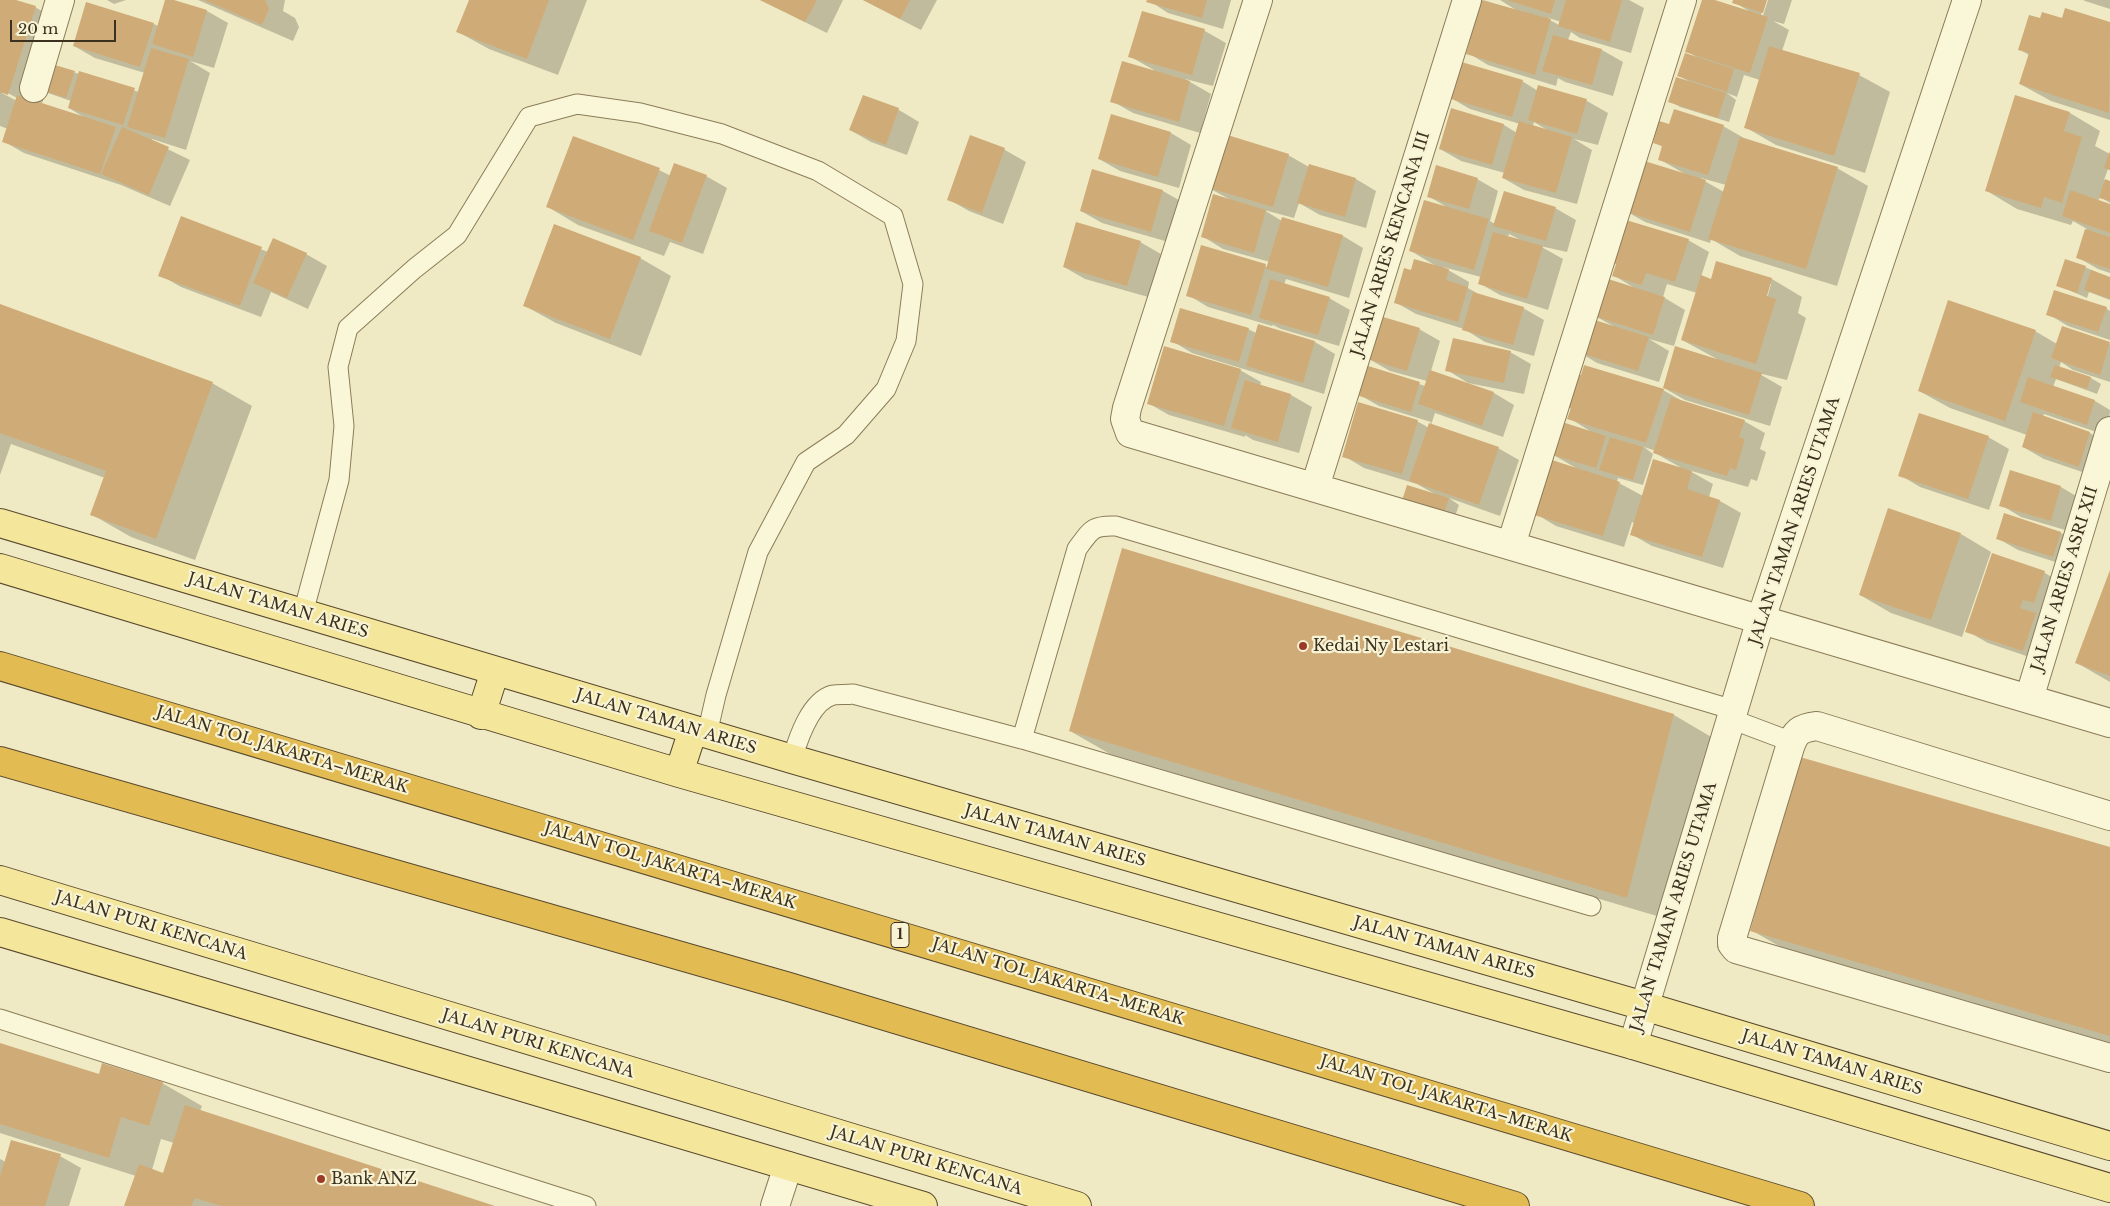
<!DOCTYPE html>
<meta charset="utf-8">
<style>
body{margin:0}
#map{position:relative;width:2110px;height:1206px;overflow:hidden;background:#f0eac4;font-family:"Libre Baskerville",serif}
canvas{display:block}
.scale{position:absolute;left:10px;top:20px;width:106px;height:22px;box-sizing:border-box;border:2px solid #3b311e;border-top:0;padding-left:6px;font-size:15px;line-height:18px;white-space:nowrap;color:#3b311e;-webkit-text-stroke:4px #f7f3d4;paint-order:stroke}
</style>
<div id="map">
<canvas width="2110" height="1206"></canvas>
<div class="scale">20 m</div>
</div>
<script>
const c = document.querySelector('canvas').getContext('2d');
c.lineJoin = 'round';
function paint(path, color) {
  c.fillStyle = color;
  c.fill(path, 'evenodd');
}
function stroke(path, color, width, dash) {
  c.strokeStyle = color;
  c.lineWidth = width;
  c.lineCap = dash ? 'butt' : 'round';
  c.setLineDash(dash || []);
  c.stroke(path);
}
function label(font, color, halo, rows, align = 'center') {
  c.font = font + ' "Libre Baskerville",serif';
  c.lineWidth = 4.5;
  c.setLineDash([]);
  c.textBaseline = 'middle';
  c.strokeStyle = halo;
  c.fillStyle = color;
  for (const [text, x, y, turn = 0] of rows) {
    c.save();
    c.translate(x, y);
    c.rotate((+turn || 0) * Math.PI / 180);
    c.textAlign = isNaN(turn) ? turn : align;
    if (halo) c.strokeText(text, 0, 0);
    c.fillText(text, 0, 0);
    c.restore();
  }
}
paint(new Path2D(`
 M0,0H12L35,7L66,25L53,66L139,92L145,73L95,58L74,46L154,24L158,26L166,0L207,11L228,23L214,68L190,61L210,73L186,150L152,139L151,141L190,160L170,206L121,185L24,153L3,141L8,129L0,126ZM4,91L17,98V101L2,93ZM45,92L71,101L69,108L85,118L42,104Z
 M107,0H126L114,4Z
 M198,0H285L283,11L295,18L299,27L293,41Z
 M470,0H587L558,75L489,49L458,32Z
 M760,0H843L827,33Z
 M863,0H937L921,30Z
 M1148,0H1231L1223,29L1168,13Z
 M1483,0L1516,10L1500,0H1629L1644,8L1631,53L1580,38L1571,32L1568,40L1602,50L1623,62L1613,96L1565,82L1558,78L1556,86L1488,65L1468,53ZM1549,18L1561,22L1559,25L1548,19Z
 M1703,0H1710L1749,11L1734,2V0H1766L1760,18L1762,19L1768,0H1792L1784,24L1773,21L1789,30L1782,51L1859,75L1890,92L1865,173L1776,145L1745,127L1760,80L1744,75L1737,97L1727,93L1736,100L1729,122L1680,107L1670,101L1688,81L1679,76L1696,57L1687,51Z
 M2083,0H2110V9L2085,1Z
 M2065,10L2110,24V120L2051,101L2020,84L2029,55L2019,49L2041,20L2063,19Z
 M1142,12L1205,31L1226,43L1213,86L1185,79L1211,94L1200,133L1133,113L1112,101L1154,70L1129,56Z
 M1522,81L1538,91L1539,87L1587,101L1608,113L1598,145L1574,139L1592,150L1577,204L1524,190L1503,178L1505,173L1461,161L1440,149L1504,125L1517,133L1520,124L1470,109L1449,97ZM1534,122L1547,130L1533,126Z
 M863,96L899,110L919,122L907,155L871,142L850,130Z
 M2070,113L2100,131L2095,146L2110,154V170L2108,169L2104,180L2110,182V203L2100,197L2098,201L2110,205V273L2098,269L2077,257L2087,229L2073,221L2071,225L2017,209L1987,191Z
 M1670,125L1723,126L1744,138L1837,168L1868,186L1837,286L1740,256L1711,239L1710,243L1645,222L1624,210L1685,174L1659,159L1663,147L1654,142ZM1701,178L1726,185L1724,192L1701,179Z
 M1171,133L1191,145L1179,188L1120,171L1099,159Z
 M971,137L1005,150L1026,162L1003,224L969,211L948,199Z
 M1288,155L1309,167L1356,179L1376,191L1366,228L1320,215L1299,203L1294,218L1264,210L1282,221L1343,236L1363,248L1349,298L1286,279L1284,285L1329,298L1350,310L1339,346L1281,329L1273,325L1272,326L1208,307L1188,295L1202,247L1268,267L1270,262L1223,249L1202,236L1229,199L1207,187Z
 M659,170L671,176H706L727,188L703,254L670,242L664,256L578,225L548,207Z
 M1477,179L1498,191L1490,221L1495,224L1555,208L1576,220L1567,252L1540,246L1563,259L1548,310L1500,295L1479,283L1481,277L1443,267L1469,282L1468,288L1482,296L1523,308L1544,320L1534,356L1485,342L1464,329L1416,314L1395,302L1412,272L1436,266L1411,251L1445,206L1428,196ZM1509,234L1519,239L1508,237Z
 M1163,191L1184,203L1172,243L1102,223L1081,211Z
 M182,218L268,252L306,254L327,266L308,309L271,292L261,317L181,287L160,275Z
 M1688,240L1709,252L1701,277L1711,280L1772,279L1802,297L1798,313L1806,318L1787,380L1758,373L1782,387L1770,426L1685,400L1664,388L1717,359L1682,340L1697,293L1667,284L1663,297L1685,310L1674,346L1649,339L1669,351L1659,382L1597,363L1576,350L1615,327L1595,316L1633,287L1613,275ZM1769,284H1771L1766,302H1764Z
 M1140,242L1161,254L1148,297L1085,279L1064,267Z
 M640,258L671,276L641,356L556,323L525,306Z
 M2085,267L2110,278V300L2089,292L2087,298L2057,285Z
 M0,306L212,383L252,406L195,560L131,537L91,514L105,478L11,444L0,475Z
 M2106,308L2110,311V340L2068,326L2048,314Z
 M2063,328L2110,344V382L2073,370L2061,362L2059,368L2091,378L2101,384L2097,394L2056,379L2053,387L2095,401L2110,410L2108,436L2044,414L2043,417L2090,433L2110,445L2100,478L2044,459L2023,447L2027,435L1950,408L1919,391L2035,331L2057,344Z
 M1248,329L1256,333L1315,342L1335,354L1324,394L1192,353L1172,341Z
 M1419,329L1440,341L1431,371L1494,393L1514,405L1503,437L1435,413L1431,425L1498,448L1519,460L1500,516L1449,498L1459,505L1451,528L1433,493L1417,484L1364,468L1344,456L1417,421L1429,428L1431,422L1379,406L1358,394L1366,366L1425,386L1427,381L1390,371L1369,359Z
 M1510,352L1531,364L1524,394L1468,383L1447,370Z
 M1240,370L1261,382L1260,386L1291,395L1312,407L1299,453L1253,440L1245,435V437L1169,415L1148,403Z
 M1663,390L1684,402L1744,421L1765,433L1760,449L1766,452L1757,481L1751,479L1748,487L1688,470L1713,484L1709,497L1720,501L1741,513L1723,568L1652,546L1631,534L1634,523L1632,522L1624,547L1556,526L1536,514L1576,468L1550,453L1590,431L1569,418L1571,409L1564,405ZM1644,447L1656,451L1655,453L1680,467L1643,496L1617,482L1618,478L1643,485L1653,454Z
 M1988,437L2009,449L1989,510L1920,487L1900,475Z
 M2061,487L2081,499L2072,532L2021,517L2001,505Z
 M2005,515L2061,533L2082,545L2074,568L2018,550L1997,538Z
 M1961,534L1991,552L1962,637L1891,613L1860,595Z
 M1123,549L1674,715L1713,738L1667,919L1110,754L1070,731Z
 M1993,555L2045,573L2065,585L2044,662L1988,643L1967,631Z
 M2110,573V682L2077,663Z
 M2110,849V1046L1791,953L1751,930Z
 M0,1044L99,1076L162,1083L202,1106L200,1111L492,1206H126L136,1176L0,1133ZM161,1139L174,1143L163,1174L152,1170Z
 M60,1156L81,1168L69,1206H0V1159L6,1162Z`), '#0003');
paint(new Path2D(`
 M0,0H16L36,6L8,95L0,92Z
 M165,0H174L207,10L193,57L152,44Z
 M204,0H265L269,9L262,25Z
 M469,0H549L527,59L456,32Z
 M760,0H817L805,22Z
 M863,0H910L900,19Z
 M1147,0H1207L1202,18L1146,2Z
 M1481,0L1551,19L1535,75L1466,54Z
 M1507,0H1555L1551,14Z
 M1566,0H1622L1610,42L1558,26Z
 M1702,0H1715L1768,17L1750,73L1685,52Z
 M1733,0H1767L1763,13L1732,3Z
 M86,2L154,23L140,67L73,46Z
 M2065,8L2110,22L2109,113L2019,84L2029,53L2018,50L2029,15L2040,18L2042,12L2062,18Z
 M1142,11L1205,29L1192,75L1128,57Z
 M1553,35L1602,49L1592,85L1542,71Z
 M1769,46L1860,73L1834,156L1744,128Z
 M151,48L189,59L165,138L127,127Z
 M1685,53L1734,69L1727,92L1677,76Z
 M1122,61L1190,81L1179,122L1110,102Z
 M1458,61L1523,80L1512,117L1448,98Z
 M45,62L75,71L66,98L38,89Z
 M79,71L135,88L123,125L68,108Z
 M1676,77L1726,93L1718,118L1668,102Z
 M1538,85L1587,99L1577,134L1528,120Z
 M17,95L116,127L100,174L2,142Z
 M863,95L899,108L886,145L849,130Z
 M2015,95L2070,112L2064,131L2082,137L2062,203L2044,197L2041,208L1985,191Z
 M1451,108L1504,124L1492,165L1439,149Z
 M1674,109L1724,125L1708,175L1658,160L1662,146L1653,143L1659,121L1669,124Z
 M1111,114L1171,132L1158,177L1098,159Z
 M1519,121L1572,137L1556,193L1502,178Z
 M122,127L169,147L149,195L101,174Z
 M1221,133L1289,154L1273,207L1206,187Z
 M970,135L1005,148L982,213L947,200Z
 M573,136L660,168L633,240L546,207Z
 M1740,137L1838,167L1806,269L1708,239Z
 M2110,151V170L2104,168Z
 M1638,159L1706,180L1690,232L1623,211Z
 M674,163L707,175L682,243L649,231Z
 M1309,164L1356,178L1345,217L1297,203Z
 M1436,165L1478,178L1469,209L1427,197Z
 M1092,169L1163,190L1151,232L1080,211Z
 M2105,179L2110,181V201L2099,198Z
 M2070,190L2110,204V233L2062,216Z
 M1504,191L1556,207L1546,241L1493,226Z
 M1213,194L1266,210L1254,253L1201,237Z
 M1424,200L1489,219L1474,270L1409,251Z
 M181,216L262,247L240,306L158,276Z
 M1282,217L1343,235L1328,287L1266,269Z
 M1626,220L1689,239L1675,282L1646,273L1642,285L1612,276L1616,264L1613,263Z
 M1076,222L1141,241L1127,286L1063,267Z
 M554,224L641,257L610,339L523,306Z
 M2085,229L2110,237V269L2076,258Z
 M1493,232L1543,246L1527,299L1478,284Z
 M273,238L307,253L287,298L253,283Z
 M1201,245L1266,264L1251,315L1186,296Z
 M1414,259L1449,269L1446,280L1468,287L1458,322L1394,303L1404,268L1411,270Z
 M2065,259L2086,266L2077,293L2056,286Z
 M1716,261L1772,278L1767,296L1776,299L1756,364L1681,340L1701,275L1711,279Z
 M2091,270L2110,277V299L2084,290Z
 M1605,278L1665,297L1653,335L1594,316Z
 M1270,279L1330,297L1318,335L1259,318Z
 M2054,290L2107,307L2098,332L2046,315Z
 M1473,292L1524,307L1513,345L1462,330Z
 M1948,300L2036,330L2005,421L1918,391Z
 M0,304L213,382L156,539L90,515L106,471L0,433Z
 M1180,308L1249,328L1239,362L1170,342Z
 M1380,316L1420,328L1407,371L1367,359Z
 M1585,317L1649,337L1638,371L1574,351Z
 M1258,324L1315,341L1303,383L1246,366Z
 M2062,326L2110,342L2100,375L2051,358Z
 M1453,338L1511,351L1504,383L1445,371Z
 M1164,346L1241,369L1224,426L1147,404Z
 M1675,346L1762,373L1749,415L1663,388Z
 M1365,365L1420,382L1411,412L1356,395Z
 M1584,365L1664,389L1646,443L1567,419L1571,408L1563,406L1573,373L1581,375Z
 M2055,365L2091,377L2087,389L2050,377Z
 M1430,370L1494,392L1482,426L1418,404Z
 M2028,377L2095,400L2087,425L2020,402Z
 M1245,380L1291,394L1278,442L1231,428Z
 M1671,397L1745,420L1739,437L1745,439L1736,470L1730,468L1727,476L1653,453Z
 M1358,402L1418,420L1402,474L1342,457Z
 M2033,412L2090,432L2079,467L2022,447Z
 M1919,413L1989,436L1968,499L1898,476Z
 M1559,421L1606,436L1596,468L1549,454Z
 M1429,423L1499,447L1479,505L1409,481Z
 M1610,437L1643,447L1633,480L1599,470Z
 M1653,459L1692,471L1687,489L1720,500L1702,557L1630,535Z
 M1552,460L1620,482L1603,536L1534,515Z
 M2010,470L2061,486L2051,521L1999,506Z
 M1407,485L1449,498L1440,524L1399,510Z
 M1888,508L1961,533L1931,620L1859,595Z
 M2004,513L2061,532L2053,557L1996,539Z
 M1122,548L1674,714L1627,898L1069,731Z
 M1992,553L2045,571L2034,603L2023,600L2020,608L2036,613L2023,651L1965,632Z
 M2110,570V676L2075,663Z
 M1800,757L2110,847V1036L1750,931Z
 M0,1043L99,1074L102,1063L163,1082L149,1126L121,1117L109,1158L0,1124Z
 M185,1105L495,1206H221L195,1198L191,1206H124L139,1164L163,1173Z
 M11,1140L61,1154L45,1206H0V1177Z`), '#cfab78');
const service = new Path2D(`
 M303,613L339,480L344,426L338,367L348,328L414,269L457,235L529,117L577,104L640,113L722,134L818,171L893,216L913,284L906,341L886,389L846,435L806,462L758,552L716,695L707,734
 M1731,719L1792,742
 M1022,739L1077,549C1091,530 1092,525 1116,526L1734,710
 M792,759C798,739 810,701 833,695C839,694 846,695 853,694L1022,739L1591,906
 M0,1019L586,1206`);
const minor = new Path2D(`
 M1258,0L1127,408L1125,419L1130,433L2110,723
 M34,88L60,0
 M1315,487L1467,0
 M1511,545L1682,0
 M2029,699L2110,431
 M2110,816L1817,726C1800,728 1795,732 1790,747L1732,938V944L1736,949L2110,1058
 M775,1206L788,1166`);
const tertiary = new Path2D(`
 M1633,1045L1761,619L1967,0`);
const primary = new Path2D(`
 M0,523L792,759L1644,1006L2110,1146
 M0,568L679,773L1633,1045L2110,1188
 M481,715L495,671
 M679,773L693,730
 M0,880L1077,1206
 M0,932L923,1206`);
const motorway = new Path2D(`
 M0,666L1800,1206
 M0,761L789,987L1515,1206`);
stroke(service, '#8b7c59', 21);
stroke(minor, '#8b7c59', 30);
stroke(tertiary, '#8b7c59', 30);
stroke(primary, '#59492e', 30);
stroke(motorway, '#59492e', 30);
stroke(service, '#faf6d8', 19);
stroke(minor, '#faf6d8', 28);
stroke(tertiary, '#faf6d8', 28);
stroke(primary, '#f4e79b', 28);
stroke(motorway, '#e2bb52', 28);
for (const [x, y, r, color] of [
 [1303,646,5,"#9c3a27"],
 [321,1179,5,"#9c3a27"]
]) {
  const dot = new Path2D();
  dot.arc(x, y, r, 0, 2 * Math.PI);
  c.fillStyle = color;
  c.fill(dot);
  stroke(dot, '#f7f3d4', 2);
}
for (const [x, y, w] of [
 [900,935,18]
]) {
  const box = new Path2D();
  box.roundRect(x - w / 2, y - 12.5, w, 25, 4);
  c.fillStyle = '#f7f3d4';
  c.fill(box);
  stroke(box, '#3b311e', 1);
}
label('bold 15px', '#3b311e', null, [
 ["1",900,935]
]);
label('16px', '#3b311e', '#f7f3d4', [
 ["JALAN ARIES KENCANA III",1391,244,-73],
 ["JALAN TAMAN ARIES UTAMA",1795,521,-72],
 ["JALAN ARIES ASRI XII",2065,579,-73],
 ["JALAN TAMAN ARIES",278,606,17],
 ["JALAN TAMAN ARIES",666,722,17],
 ["JALAN TOL JAKARTA–MERAK",282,750,17],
 ["JALAN TAMAN ARIES",1055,836,16],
 ["JALAN TOL JAKARTA–MERAK",670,866,17],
 ["JALAN TAMAN ARIES UTAMA",1674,907,-73],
 ["JALAN PURI KENCANA",151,926,17],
 ["JALAN TAMAN ARIES",1444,948,16],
 ["JALAN TOL JAKARTA–MERAK",1058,982,17],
 ["JALAN PURI KENCANA",538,1044,17],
 ["JALAN TAMAN ARIES",1832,1063,17],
 ["JALAN TOL JAKARTA–MERAK",1446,1099,17],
 ["JALAN PURI KENCANA",926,1161,17]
]);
label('16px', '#3b311e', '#f7f3d4', [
 ["Kedai Ny Lestari",1313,646],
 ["Bank ANZ",331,1179]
], 'left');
</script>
